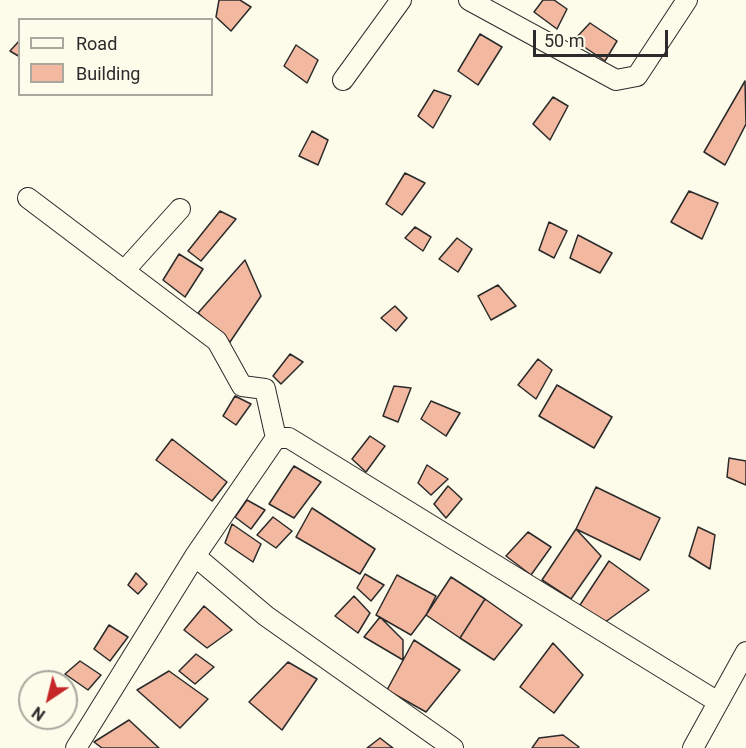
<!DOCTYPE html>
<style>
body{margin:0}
#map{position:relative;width:746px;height:748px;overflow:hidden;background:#fdfbea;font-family:Roboto,sans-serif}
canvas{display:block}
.legend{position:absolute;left:18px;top:18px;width:195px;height:78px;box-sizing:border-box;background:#fdfbea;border:2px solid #a9a89e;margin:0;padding:8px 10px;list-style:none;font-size:18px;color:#2b2b2b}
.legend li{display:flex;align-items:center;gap:12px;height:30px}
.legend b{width:30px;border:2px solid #a9a89e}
.north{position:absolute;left:18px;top:670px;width:60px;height:60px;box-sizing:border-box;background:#fdfbea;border:2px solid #a9a89e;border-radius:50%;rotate:215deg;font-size:16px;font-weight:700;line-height:24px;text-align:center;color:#2b2b2b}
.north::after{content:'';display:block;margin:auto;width:21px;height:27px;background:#c62828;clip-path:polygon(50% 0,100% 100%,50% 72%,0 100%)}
.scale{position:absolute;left:533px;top:30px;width:135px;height:27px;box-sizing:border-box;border:3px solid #2b2b2b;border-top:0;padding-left:8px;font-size:18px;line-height:21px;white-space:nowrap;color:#2b2b2b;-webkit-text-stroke:4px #fdfbea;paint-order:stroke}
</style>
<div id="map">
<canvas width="746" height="748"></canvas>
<ul class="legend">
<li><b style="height:8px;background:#fdfbea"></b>Road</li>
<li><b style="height:16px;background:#f2b8a0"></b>Building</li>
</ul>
<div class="north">N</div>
<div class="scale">50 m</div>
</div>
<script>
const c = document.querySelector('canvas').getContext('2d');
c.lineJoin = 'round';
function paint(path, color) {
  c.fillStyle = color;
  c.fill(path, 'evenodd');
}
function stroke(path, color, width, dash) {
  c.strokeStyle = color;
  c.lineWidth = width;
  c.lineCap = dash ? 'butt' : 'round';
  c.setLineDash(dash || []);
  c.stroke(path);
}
const building = new Path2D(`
 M219,0H240L251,7L231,31L216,17Z
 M543,0H554L567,9L557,29L534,12Z
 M590,23L617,41L605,61L574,40Z
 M480,34L502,47L478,85L458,71Z
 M20,40V57L10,51Z
 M296,45L318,60L307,83L284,66Z
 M745,81L746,124L725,165L704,152Z
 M434,90L451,96L433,128L418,116Z
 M553,97L568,106L550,140L533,124Z
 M312,131L328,140L318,165L299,156Z
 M405,173L425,183L402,215L386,204Z
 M689,191L718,203L702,239L671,222Z
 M220,211L236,219L201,261L188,251Z
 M549,222L567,231L554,258L539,250Z
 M415,227L431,237L423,251L405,238Z
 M578,235L612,253L600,273L570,258Z
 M457,238L472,249L458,272L439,259Z
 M179,254L203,269L185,297L163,280Z
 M245,260L261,296L230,342L198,313Z
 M498,285L516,306L491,320L478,296Z
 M395,306L407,318L396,331L381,318Z
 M290,354L303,362L281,384L273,376Z
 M538,359L552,370L536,399L518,385Z
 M557,385L612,417L594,448L539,416Z
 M394,386L411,388L398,422L383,416Z
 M235,396L251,404L236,425L223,416Z
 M431,401L460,413L446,436L421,419Z
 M370,436L385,446L366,472L352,459Z
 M172,439L227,482L212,501L156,460Z
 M729,458L746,461V485L727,477Z
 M427,465L448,479L431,495L418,483Z
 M294,466L321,482L294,518L269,504Z
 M448,486L462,499L446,518L434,504Z
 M596,487L660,518L640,560L576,529Z
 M247,500L265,510L251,529L235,517Z
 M312,508L375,549L360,574L296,537Z
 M273,517L292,531L276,548L257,535Z
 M232,524L261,544L253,562L225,543Z
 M698,527L715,535L710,569L689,556Z
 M576,529L601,556L571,599L542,580Z
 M528,532L551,547L531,575L506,556Z
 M609,561L649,590L604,623L580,605Z
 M136,573L147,584L138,594L128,585Z
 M365,574L384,585L371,601L357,588Z
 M397,575L436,596L426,615L411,635L376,615Z
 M451,577L485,599L460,638L426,615Z
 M354,596L370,613L358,633L335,616Z
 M485,599L522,625L494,660L460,638Z
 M204,606L232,630L207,648L184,630Z
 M380,617L403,640V660L364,637Z
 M109,625L128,637L110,661L94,649Z
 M414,640L460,670L426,712L387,690Z
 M553,643L583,675L554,713L520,687Z
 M196,654L214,667L195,684L179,671Z
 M80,661L101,675L88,690L65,674Z
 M288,662L317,679L282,730L249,702Z
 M169,671L208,699L180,728L137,690Z
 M129,720L159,748H102L94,742Z
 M563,735L579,747L578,748H532L539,738Z
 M380,738L393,748H367Z`);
paint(building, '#f2b8a0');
stroke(building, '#2b2b2b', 1.5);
const minor = new Path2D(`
 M469,0L616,80L637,76L687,0
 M343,80L401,0
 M28,198L217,341L242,386L265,389L276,438
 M124,271L180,209
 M195,556L266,616L453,748
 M76,748L195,556L276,438H289L718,702
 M693,748L746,652`);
stroke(minor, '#2b2b2b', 22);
stroke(minor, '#fdfbea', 20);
</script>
